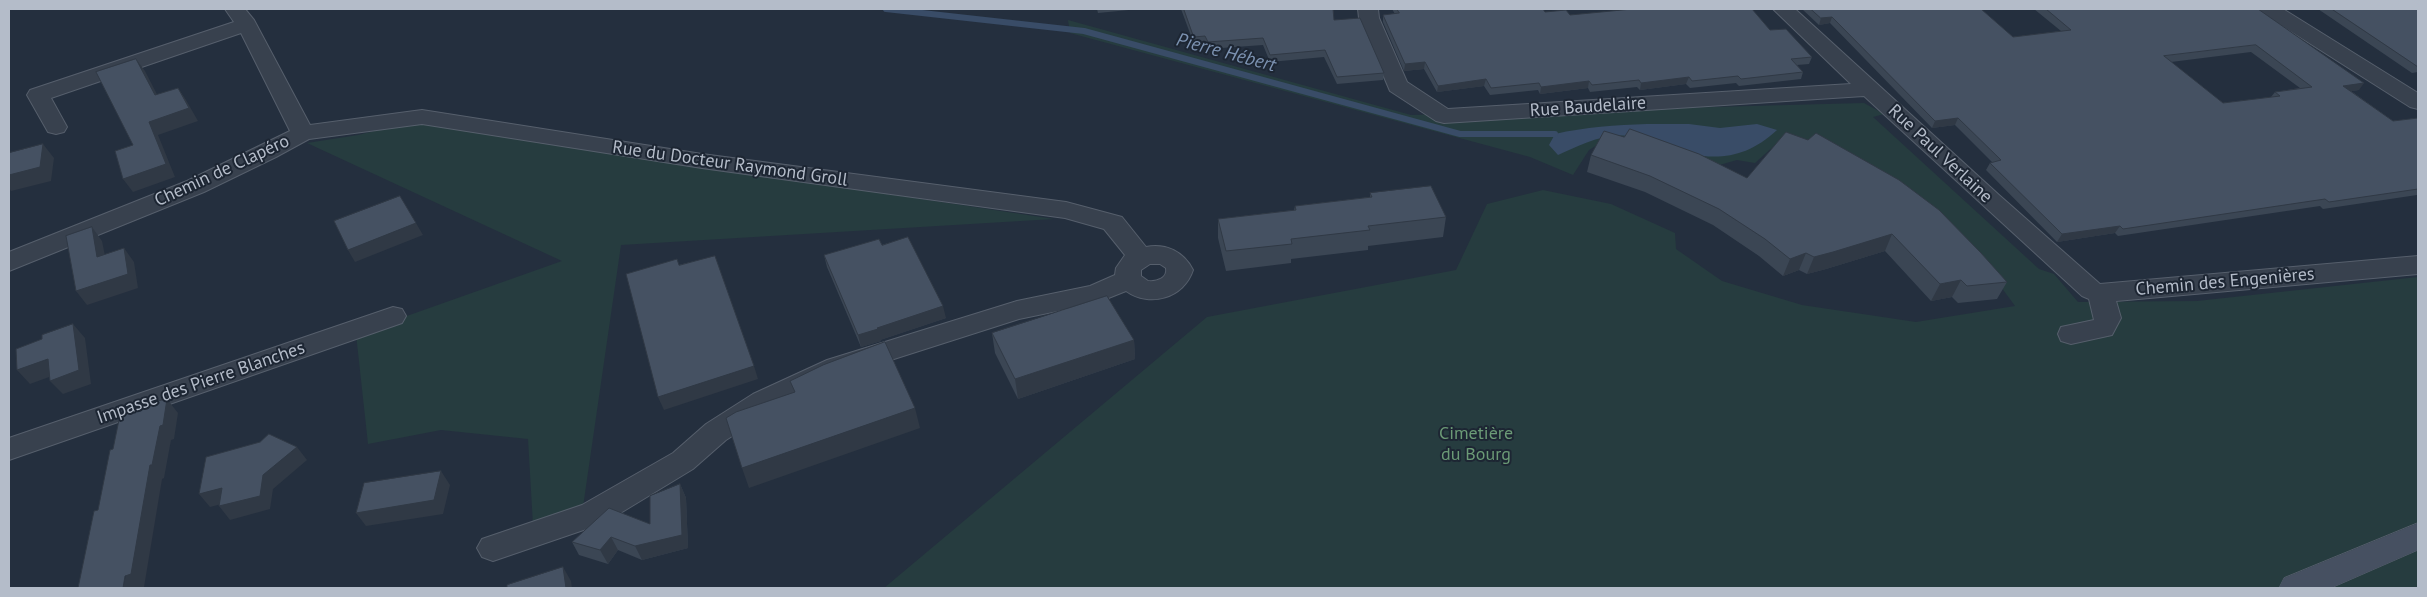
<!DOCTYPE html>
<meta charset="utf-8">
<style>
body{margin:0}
#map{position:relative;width:2427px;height:597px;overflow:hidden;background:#242f3e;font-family:"PT Sans",sans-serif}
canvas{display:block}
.frame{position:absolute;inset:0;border:10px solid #b4bcc9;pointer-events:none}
</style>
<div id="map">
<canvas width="2427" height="597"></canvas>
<div class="frame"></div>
</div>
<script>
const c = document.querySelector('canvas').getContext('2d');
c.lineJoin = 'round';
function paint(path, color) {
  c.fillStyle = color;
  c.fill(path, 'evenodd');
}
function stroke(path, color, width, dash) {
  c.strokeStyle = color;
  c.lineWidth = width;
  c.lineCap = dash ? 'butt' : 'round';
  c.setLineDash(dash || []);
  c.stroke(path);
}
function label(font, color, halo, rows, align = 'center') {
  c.font = font + ' "PT Sans",sans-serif';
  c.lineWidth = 4;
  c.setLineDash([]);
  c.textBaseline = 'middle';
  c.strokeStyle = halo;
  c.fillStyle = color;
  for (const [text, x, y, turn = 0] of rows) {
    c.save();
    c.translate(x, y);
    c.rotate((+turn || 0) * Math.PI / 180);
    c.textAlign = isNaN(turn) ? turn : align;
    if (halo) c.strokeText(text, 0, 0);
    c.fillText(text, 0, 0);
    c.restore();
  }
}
paint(new Path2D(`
 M1068,20L1411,115L1864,103L1884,114L1873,117L2039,269L2054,274L2078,302L2197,301L2418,277V588H884L1207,317L1456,270L1487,204L1543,190L1611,204L1675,233L1676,249L1722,281L1802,305L1916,322L2015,306L1977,254L1800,139L1775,145L1755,163L1737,160L1709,168L1602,142L1589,150L1573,175L1530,157L1070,33Z
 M411,122L1054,219L621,245L583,507L533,525L528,439L441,430L368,444L356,334L562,261L307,143L358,135Z`), '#263c3f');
paint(new Path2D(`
 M1647,124H1689L1720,128L1757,124L1777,130C1739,165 1705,160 1660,146C1649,143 1638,137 1627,136C1602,133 1579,146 1558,155L1549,145L1555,134C1585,127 1616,125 1647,124Z`), '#394c67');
stroke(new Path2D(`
 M886,9L1084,31L1460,134H1555`), '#394c67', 6);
const street = new Path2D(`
 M225,9H245L254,20L310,125L422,110L702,154L1066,202L1122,217L1146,247C1166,243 1184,252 1193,270C1184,298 1150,308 1126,291L1096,303L1019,319L847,374L773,410L726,440L693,469L604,523L493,561L482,557L477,548L482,539L582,505L673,453L706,424L753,394L827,360L1017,301L1090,286L1115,275L1116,268L1125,255L1104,229L1065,218L702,168L422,124L309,139L276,157L204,192L9,271V252L187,181L290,131L241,33L51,98L67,127L64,132L56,134L48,132L27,95L30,90L234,22ZM1150,264H1160L1166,268C1168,278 1157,282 1148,281L1141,276V270Z
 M1358,9H1378L1379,18L1407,82L1448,109L1851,84L1773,9H1795L1999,195L2100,284L2418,256V274L2116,301L2121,318L2112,335L2071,344L2061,341L2058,334L2061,327L2094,320L2089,299L2082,296L1864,96L1444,123L1436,121L1390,91L1359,18Z
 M2259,9H2283L2418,93V109L2410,107L2262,13Z
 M393,307L402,309L406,316L402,323L9,460V438Z`);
const secondary = new Path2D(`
 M2418,523V550L2331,588H2279L2284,578Z`);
stroke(street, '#565f6c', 2);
stroke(secondary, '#565f6c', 1);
paint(street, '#38414e');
paint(secondary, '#465061');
paint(new Path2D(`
 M1097,9H1139L1098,13Z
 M1181,9H1333L1334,20L1384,73L1383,80L1337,84L1324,57L1270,62L1263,45L1208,49L1205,43L1194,44Z
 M1392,9H1543L1545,12L1570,15L1770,30L1812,57L1809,64L1797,65L1803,72L1801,79L1739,86L1736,83L1690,88L1686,84L1640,90L1637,87L1590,92L1588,88L1540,94L1538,90L1490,95L1484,86L1437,92L1424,69L1404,71L1383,22V15L1395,14Z
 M1802,9H1981L2013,37L2061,31L2034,9H2258L2359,90L2351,91L2393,121L2418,118V196L2417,195L2323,209L2320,206L2118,236L2115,233L2057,242L1986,170L1990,163L1992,162L1955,125L1932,128L1830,23L1819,25ZM2251,52L2300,88L2275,92L2271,97L2223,103L2171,62Z
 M2318,9H2418V72L2412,73Z
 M1786,132L2007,282L1997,299L1958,303L1952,297L1931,301L1885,251L1826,269L1807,274L1799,270L1783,276L1759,256L1713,225L1645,192L1587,172L1591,155L1747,178Z
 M1370,193L1446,217L1443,237L1368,246V250L1291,259V263L1226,271L1218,238V219L1294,210L1295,206L1370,197Z
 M882,245L946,318L880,340L881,341L861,347L827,267L824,255Z
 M992,333L1134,340L1135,359L1018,399L995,353Z
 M680,484L686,498L688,548L642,560L618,550L608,564L579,555L572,542L650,524Z`), '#3b4654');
paint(new Path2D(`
 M1832,17L1830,23L1819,25L1821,18Z
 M136,59L145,71L164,108L155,95Z
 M1425,62L1424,69L1404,71L1405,64Z
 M1689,77L1686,84L1640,90L1641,83Z
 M1486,79L1484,86L1437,92L1438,86Z
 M1589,81L1588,88L1540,94L1541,87Z
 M2364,83L2359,90L2339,93L2343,86Z
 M178,88L186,100L198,121L158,135L175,177L133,192L123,179L149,122Z
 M1958,118L1955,125L1932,128L1935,121Z
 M43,144L54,158L51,181L11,191L9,188V175Z
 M416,223L423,235L355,262L348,250Z
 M2120,226L2115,233L2057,242L2062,234Z
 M92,227L102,241L108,271L97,257Z
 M1892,234L1885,251L1826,269L1807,274L1814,257Z
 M124,248L134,262L138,288L87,305L76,291Z
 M1806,253L1799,270L1783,276L1790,259Z
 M1961,280L1952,297L1931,301L1940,284Z
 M943,306L946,318L880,340L881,341L861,347L858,335L877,328Z
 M73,324L85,338L91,384L63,394L50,381Z
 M1134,340L1135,359L1018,399L1015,379Z
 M48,359L60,373L30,384L17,370Z
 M754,366L758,379L664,410L658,397Z
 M167,399L178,413L174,439L171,440L164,478L162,479L144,587L141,588H123L150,465Z
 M915,408L920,428L749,488L742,468Z
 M297,447L307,460L273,489L270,509L230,520L219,506L263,475Z
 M441,471L450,485L443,514L366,526L356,513Z
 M680,484L686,498L688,548L642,560L635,546Z
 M222,488L233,501L210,507L199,494Z
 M611,537L618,550L608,564L600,550Z
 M563,567L571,581L572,588H566Z`), '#303945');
const building = new Path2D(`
 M1184,9H1333L1334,20L1360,18L1384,73L1337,77L1325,50L1270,55L1263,38L1208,42L1205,36L1194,37Z
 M1397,9H1543L1545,12L1566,10L1570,15L1632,9H1752L1770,30L1786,29L1812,57L1791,59L1803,72L1741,79L1738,76L1692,81L1689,77L1641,83L1639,80L1592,85L1589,81L1541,87L1539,83L1491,88L1486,79L1438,86L1425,62L1405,64L1383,15L1399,13Z
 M1811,9H1981L2013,37L2071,30L2046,9H2258L2364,83L2343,86L2393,121L2418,118V189L2329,202L2325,199L2123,229L2120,226L2062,234L1990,163L2001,160L1958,118L1935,121L1832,17L1821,18ZM2256,45L2312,87L2275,92L2280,96L2223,103L2164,56Z
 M2332,9H2418V66H2417Z
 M136,59L155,95L178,88L189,108L149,122L166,164L123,179L115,151L133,145L96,72Z
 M1630,129L1699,154L1747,178L1786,132L1808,140L1816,133L1899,180L1939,210L1981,253L2007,282L1967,286L1961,280L1940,284L1892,234L1833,252L1814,257L1806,253L1790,259L1765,239L1719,209L1650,176L1591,155L1604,131L1624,137Z
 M43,144L40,167L9,175V153Z
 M1431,186L1446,217L1368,226L1370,230L1291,239L1292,244L1226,251L1218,219L1296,210L1295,206L1372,197L1370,193Z
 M400,196L416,223L348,250L334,221Z
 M92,227L97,257L124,248L128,274L76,291L66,236Z
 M908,237L943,306L877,328L878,329L858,335L824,255L879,239L882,245Z
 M715,256L754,366L658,397L626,274L677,259L679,265Z
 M1107,296L1134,340L1015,379L992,333Z
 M73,324L79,370L50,381L48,359L17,370L16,349L42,339V335Z
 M885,342L915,408L742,468L726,418L736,412L795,392L790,381L823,365Z
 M167,399L163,425L160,426L152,465H150L131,574L125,576L123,588H78L94,511L98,510L110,450L113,449L121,410Z
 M269,434L297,447L263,475L260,496L219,506L222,488L199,494L206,457L260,442Z
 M441,471L434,500L356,513L364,483Z
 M680,484L682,535L635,546L611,537L600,550L572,542L609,508L650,524V496Z
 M563,567L566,588H507V585Z`);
paint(building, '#455162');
stroke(building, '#303945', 1);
label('18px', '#b4bcc9', '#1d2633', [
 ["Rue Baudelaire",1588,107,-4],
 ["Rue Paul Verlaine",1940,154,43],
 ["Rue du Docteur Raymond Groll",730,164,8],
 ["Chemin de Clapéro",222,171,-25],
 ["Chemin des Engenières",2225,282,-5],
 ["Impasse des Pierre Blanches",201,383,-19]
]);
label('18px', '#6b9a76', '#1d2633', [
 ["Cimetière",1476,434],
 ["du Bourg",1476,455]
]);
label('italic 19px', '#7c92b1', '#1d2633', [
 ["Pierre Hébert",1226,53,15]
]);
</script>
